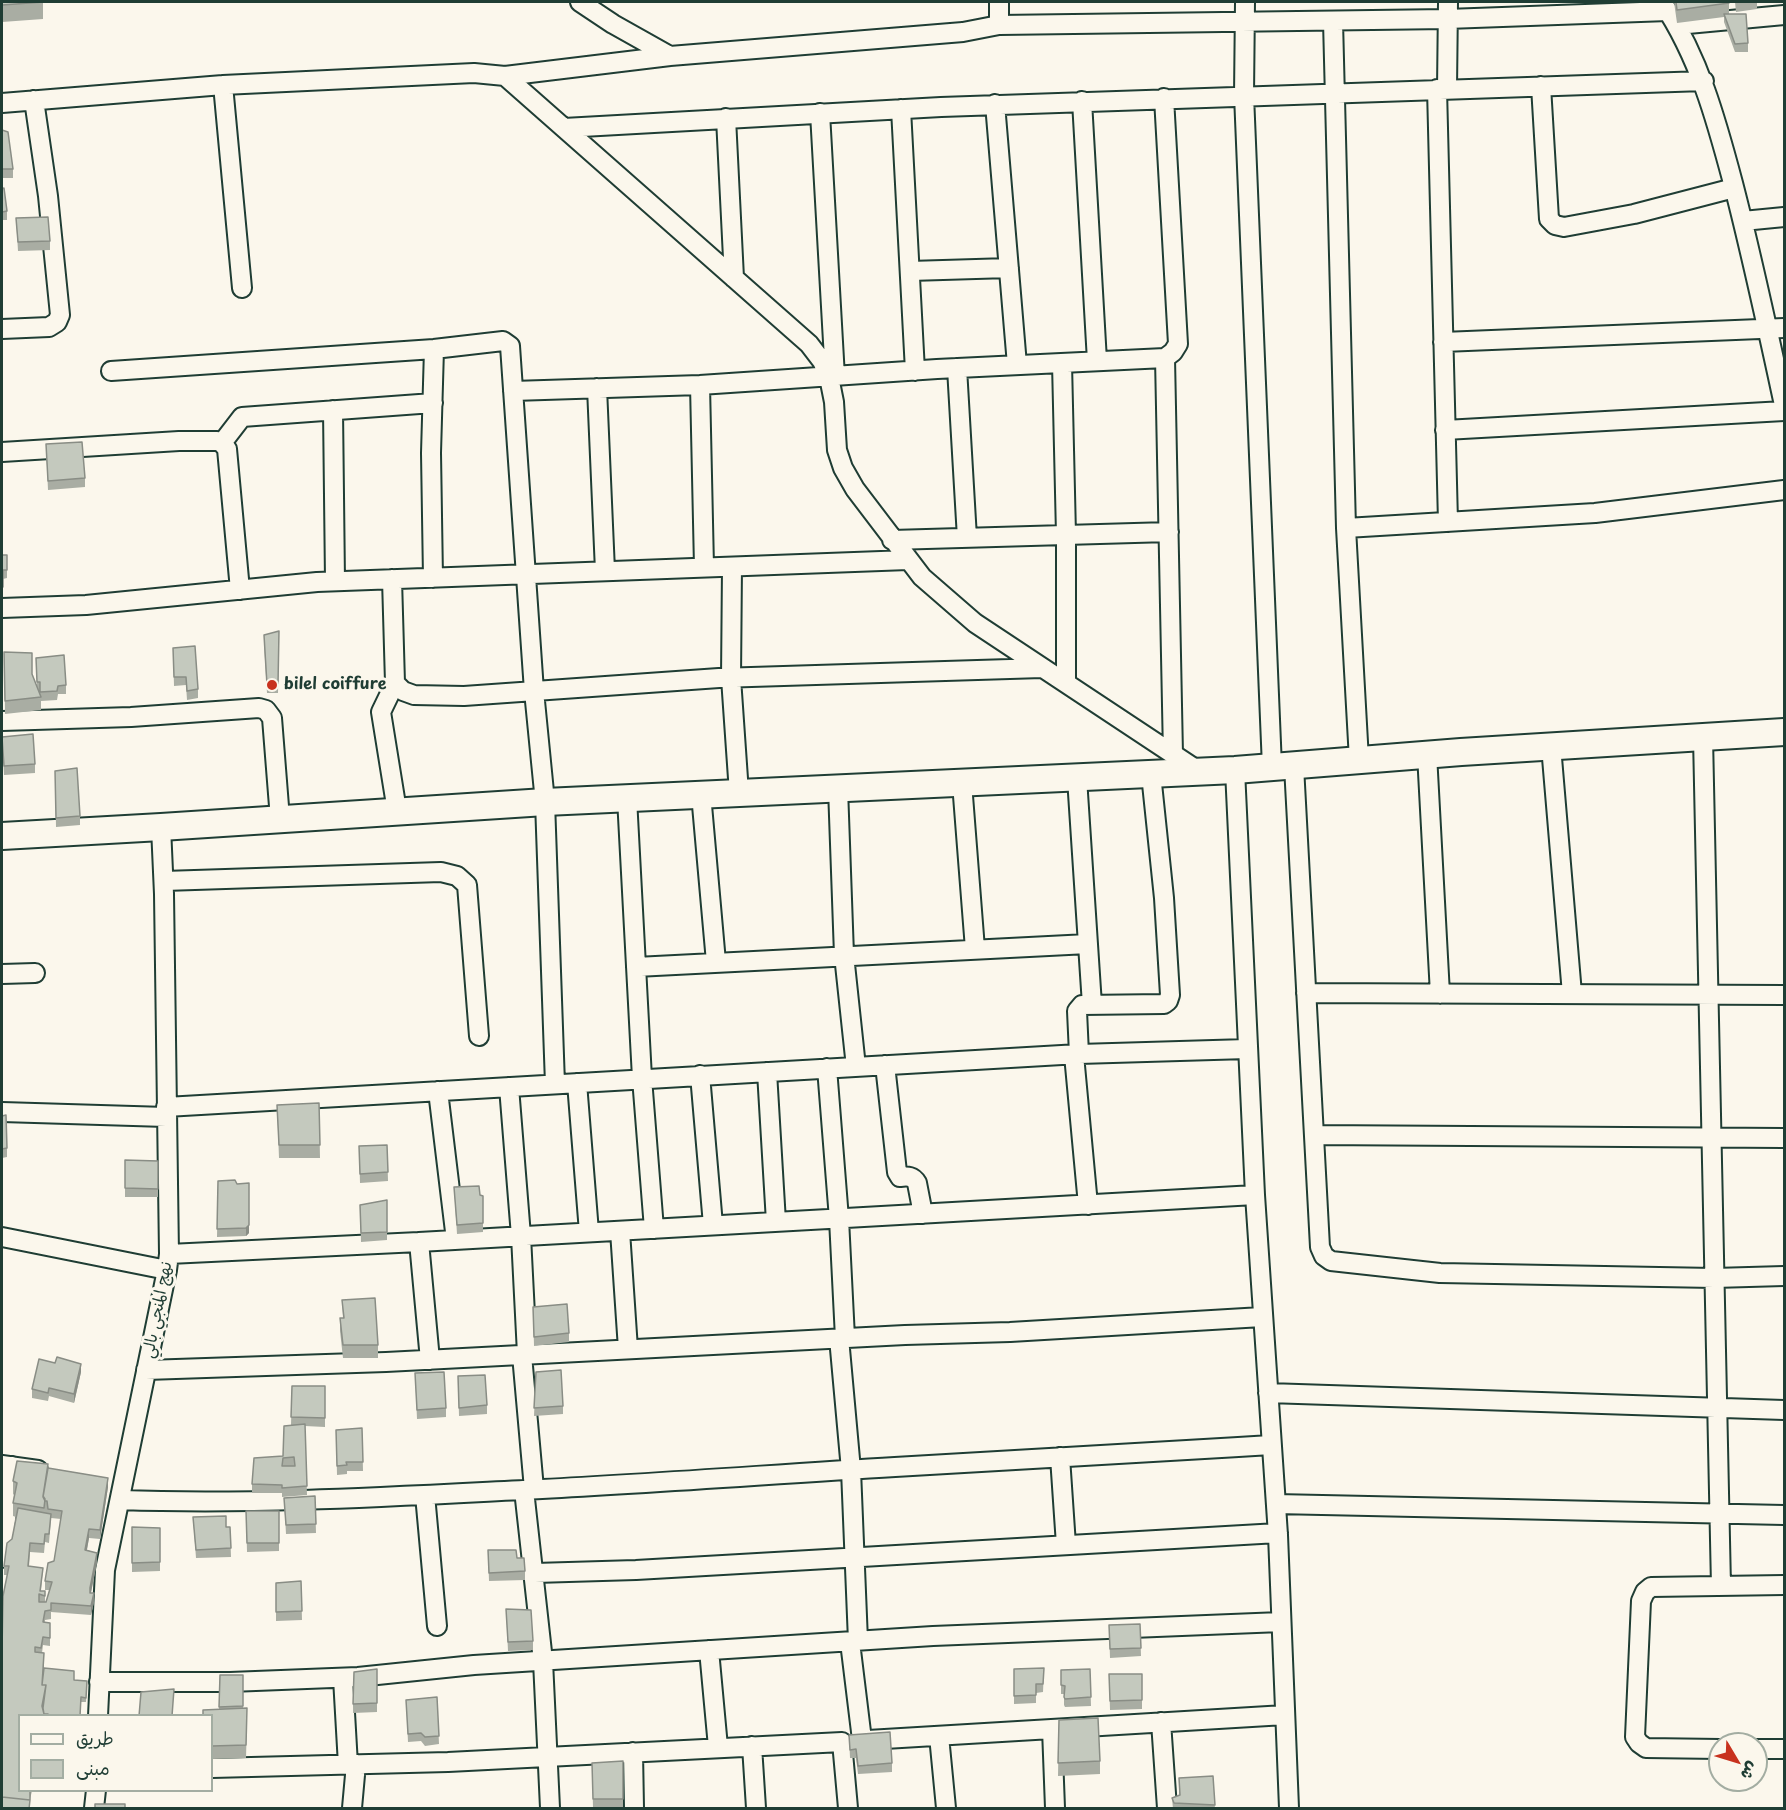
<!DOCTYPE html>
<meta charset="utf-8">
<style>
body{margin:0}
#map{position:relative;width:1786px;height:1810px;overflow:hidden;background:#fbf7ec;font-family:"Playpen Sans","Playpen Sans Arabic",sans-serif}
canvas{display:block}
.frame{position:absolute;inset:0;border:3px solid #1f3d34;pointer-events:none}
.legend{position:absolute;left:18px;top:1714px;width:195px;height:78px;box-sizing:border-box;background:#fbf7ec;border:2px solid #a3ada2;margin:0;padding:8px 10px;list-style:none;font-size:18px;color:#1f3d34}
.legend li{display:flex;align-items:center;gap:12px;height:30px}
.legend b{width:30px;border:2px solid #a3ada2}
.north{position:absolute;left:1708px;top:1732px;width:60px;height:60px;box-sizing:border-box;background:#fbf7ec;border:2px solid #a3ada2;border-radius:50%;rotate:128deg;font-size:16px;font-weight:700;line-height:24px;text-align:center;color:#1f3d34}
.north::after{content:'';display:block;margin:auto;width:21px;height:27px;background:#c8321e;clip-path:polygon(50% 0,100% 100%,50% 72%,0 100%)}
</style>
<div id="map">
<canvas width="1786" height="1810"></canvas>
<div class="frame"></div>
<ul class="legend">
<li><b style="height:8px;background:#fbf7ec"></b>طريق</li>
<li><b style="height:16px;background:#c4c9be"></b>مبنى</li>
</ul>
<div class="north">ش</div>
</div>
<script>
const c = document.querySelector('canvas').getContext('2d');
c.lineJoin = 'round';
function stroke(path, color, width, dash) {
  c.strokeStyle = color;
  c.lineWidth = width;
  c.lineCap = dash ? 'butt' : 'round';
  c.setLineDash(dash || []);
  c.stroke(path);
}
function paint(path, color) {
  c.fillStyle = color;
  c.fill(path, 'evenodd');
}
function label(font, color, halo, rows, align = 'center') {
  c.font = font + ' "Playpen Sans","Playpen Sans Arabic",sans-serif';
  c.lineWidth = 6;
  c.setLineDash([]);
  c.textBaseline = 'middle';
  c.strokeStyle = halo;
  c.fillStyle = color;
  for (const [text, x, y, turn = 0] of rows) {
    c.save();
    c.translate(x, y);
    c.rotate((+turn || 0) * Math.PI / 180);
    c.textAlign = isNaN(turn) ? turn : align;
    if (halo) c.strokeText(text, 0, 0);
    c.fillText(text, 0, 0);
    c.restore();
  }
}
const street = new Path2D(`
 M580,2L613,24L670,56
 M1245,2L1244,95L1272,767
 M1662,2C1699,57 1716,119 1733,183C1752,256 1768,331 1784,405
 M1333,21L1346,528L1359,760
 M999,25L1447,19L1668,11
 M1677,25L1784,15
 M505,76L670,56L963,32L999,25V2
 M223,85L242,288
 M1541,86L1549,219L1555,225L1564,227L1634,214L1734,188
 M1437,89L1448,522
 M1447,89L1448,2
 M1082,101L1097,361
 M2,103L223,85L474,73L505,76L809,344L822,361L829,377L834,402L837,450L843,468L855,489L922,577L975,623L1200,772
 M995,104L1017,365
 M901,109L915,371
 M820,113L835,377
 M726,118L734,278
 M564,128L941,107L1704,81
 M1743,221L1784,217
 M910,271L1009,268
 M2,329L49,327L57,322L60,315L48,196L34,100
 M1443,342L1784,328
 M1165,358L1173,754
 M1062,363L1066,535V683
 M957,368L967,538
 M111,371L434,349L503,341L510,346L534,691L545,802L555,1084
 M700,385L704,567
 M597,388L605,571
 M513,391L700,385L937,369L1165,358L1173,352L1178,344L1164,98
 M333,410L335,581
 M1445,430L1784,411
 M222,443L242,417L433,403
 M2,452L179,441H217L222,443L227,449L240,590
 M1346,528L1595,513L1784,490
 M892,540L1169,532
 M732,567L731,678L739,793
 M433,578L431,453L434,349
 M392,579L395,683L403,691L414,695L464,696L719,678L1042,668
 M2,608L86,605L317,582L908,560
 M395,683L381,712L397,811
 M2,721L131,717L259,708L266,710L272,718L280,819
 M1703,737L1721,1586
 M1551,746L1572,994
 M1427,754L1440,994
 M1294,766L1320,1247L1324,1256L1331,1261L1440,1273L1714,1278L1784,1276
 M1235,770L1255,1195L1278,1535L1289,1808
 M1077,778L1092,1005
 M962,783L975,949
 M838,788L844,955L856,1067
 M701,794L716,962
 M627,798L642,1078L654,1229
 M164,881L441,872L457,876L467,885L479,1036
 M636,967L1088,944
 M2,974L35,973
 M1306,993L1784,995
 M1079,1054L1077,1011L1082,1005L1164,1004L1168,1001L1170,995L1164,898L1151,774
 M1074,1055L1088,1205
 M885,1065L897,1172L900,1177C908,1176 913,1176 917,1183L923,1214
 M827,1068L839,1219L845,1338
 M767,1072L776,1222
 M700,1075L713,1225
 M577,1083L589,1232
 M509,1087L521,1236L527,1354
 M438,1091L456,1240
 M166,1107L1079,1054L1247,1049
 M2,1112L166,1117
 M1314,1135L1784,1138
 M620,1231L628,1349
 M2,1237L167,1270
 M419,1242L430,1360
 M169,1254L419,1242L1255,1195
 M839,1338L851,1470L858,1641
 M522,1355L534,1489
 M146,1370L386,1362L905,1335L1010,1332L1262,1317
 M1268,1393L1784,1410
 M1060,1457L1066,1545
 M2,1465L38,1470
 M524,1490L543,1661L550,1808
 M425,1495L437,1626
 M120,1500C261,1505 401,1496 542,1489C660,1483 778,1474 895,1467C1021,1459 1146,1453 1271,1445
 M1276,1504L1784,1515
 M2,1558L12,1466
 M535,1573L636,1570L1278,1533
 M850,1642L862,1740
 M709,1650L718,1747
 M343,1678L348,1765
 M99,1682H230L358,1677L474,1665L933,1636L1281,1622
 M98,1716L105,1570L167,1270L169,1254L164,894L161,827
 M1161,1722L1167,1808
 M1052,1729L1055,1808
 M939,1736L946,1808
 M868,1740L1285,1715
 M752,1746L756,1808
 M1720,1749L1646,1748L1639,1743L1635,1737L1641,1601L1645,1592L1651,1587L1784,1585
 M1756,1749H1784
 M633,1752L634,1808
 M212,1768L448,1762L842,1742L848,1808
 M94,1808L96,1790
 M352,1808L356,1764`);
const secondary = new Path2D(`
 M2,836L161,827L545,802L1235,770L1461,752L1784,732`);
stroke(street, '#1f3d34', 22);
stroke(secondary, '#1f3d34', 30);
stroke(street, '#fbf7ec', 18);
stroke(secondary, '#fbf7ec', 26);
paint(new Path2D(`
 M2,2H43V19L2,22Z
 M1674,2H1729V14L1748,43V52H1735L1724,22V17L1677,23Z
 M1735,2H1757V9L1736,12Z
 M2,127L13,169V178H2Z
 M2,189L7,211V220H2Z
 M16,218L50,241V250L18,251Z
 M46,444L85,478V487L48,490Z
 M2,555H7V578L3,579V596H2Z
 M279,631L278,693H267L264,644Z
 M173,648L198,689V698L187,700L186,685L174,686Z
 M4,652L32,674L37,686L36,658L66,685V694H58L57,700L41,701V710L5,714Z
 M2,737L35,764V773L4,775Z
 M55,771L80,816V825L56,827Z
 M319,1103L320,1158H279L277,1105Z
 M2,1116L7,1148V1157L2,1158Z
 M387,1145L388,1181L360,1183L359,1146Z
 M125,1160L158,1161V1197H125Z
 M218,1181L249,1233L246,1236L217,1237Z
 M454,1187L483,1196V1232L457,1234Z
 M387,1200V1240L361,1242L360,1205Z
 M342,1300L378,1345V1358H343L340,1331V1318H343Z
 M533,1307L569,1333V1342L534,1346Z
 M81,1372L74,1403L49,1396L48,1401L32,1398V1389Z
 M536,1372L563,1406V1414L534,1416Z
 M415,1373L446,1408V1417L417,1419Z
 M458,1376L487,1405V1414L459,1416Z
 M292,1386H325V1427L305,1426L307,1495L282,1497V1493H252V1484L283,1456L291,1425Z
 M362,1428L363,1471H347V1474L337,1475L336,1430Z
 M17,1461L48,1464V1468L108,1478V1487L100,1539L89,1538L87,1550L97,1553V1562L91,1593H94V1602L91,1615L51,1612V1619L45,1620V1622L50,1623V1646L43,1645L42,1653H44V1668L74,1671V1680L87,1681L86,1702H81L80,1716H20V1791H32L30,1799V1809H2V1651L3,1596L7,1575H4V1566L7,1543L12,1539L16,1517L13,1516V1503L14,1495L13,1494V1481ZM51,1518L61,1519L54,1561L48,1563L45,1581V1590H50L46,1602H45V1591H41L43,1568L29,1567L30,1552L44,1553L45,1542L49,1543Z
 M315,1496L316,1533L286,1534L284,1498Z
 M246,1511H279V1551L247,1552Z
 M193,1517L226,1527H230L231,1557L196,1558Z
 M132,1527L160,1528V1571L132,1572Z
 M488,1550L517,1558L525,1571V1580L489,1581Z
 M301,1581L302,1620L276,1621V1583Z
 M506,1609L533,1641V1650L508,1651Z
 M1140,1624L1141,1656L1110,1658L1109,1625Z
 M1044,1668L1043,1692L1036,1693V1703L1014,1704V1669Z
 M377,1669V1712L353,1713L354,1672Z
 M1090,1669L1091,1706L1065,1707L1064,1705V1694H1061V1670Z
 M1109,1674H1142V1709L1110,1710Z
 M220,1675H243V1708L247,1721L246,1758L212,1759V1716L219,1709Z
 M437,1697L439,1744L425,1746L421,1741L408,1742L406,1700Z
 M1059,1720L1100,1761V1774L1058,1776Z
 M849,1735L892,1763V1772L858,1774L856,1758H850Z
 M623,1761V1808H593L592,1763Z
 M1213,1776L1215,1809H1173L1172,1798L1179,1795V1778Z`), '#a9ada3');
paint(new Path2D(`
 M249,1225V1233L246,1236V1228Z
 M81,1364V1372L74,1403V1394Z
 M108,1478V1487L100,1539V1530Z
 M89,1529V1538L85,1559V1550Z
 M97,1553V1562L90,1597V1588Z
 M94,1593V1602L91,1615V1606Z`), '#898d85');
const building = new Path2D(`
 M2,2H43L2,5Z
 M1676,2H1729V3L1677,10Z
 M1724,14H1746L1748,43L1735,44Z
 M2,127V130L8,132L13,169H2Z
 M4,188L7,211L2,212V189Z
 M48,217L50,241L18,242L16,218Z
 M82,442L85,478L48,481L46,444Z
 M2,555H7V570H3V587H2Z
 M279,631L278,684L267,685L264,635Z
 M195,646L198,689L187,691L186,677H174L173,648Z
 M4,652L32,653V674L41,697L5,701Z
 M64,655L66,685L58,686L57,691L40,692V682H37L36,658Z
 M33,734L35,764L4,766L2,737Z
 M77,768L80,816L56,818L55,771Z
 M319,1103L320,1145H279L277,1105Z
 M6,1115L7,1148L2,1149V1116Z
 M387,1145L388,1172L360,1174L359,1146Z
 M125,1160L158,1161V1189L125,1188Z
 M235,1180L237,1184L249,1183V1225L246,1228L217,1229L218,1181Z
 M479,1186L480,1195L483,1196V1223L457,1225L454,1187Z
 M387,1200V1232L361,1233L360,1205Z
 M375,1298L378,1345H343L340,1318H344L342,1300Z
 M567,1304L569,1333L534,1337L533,1307Z
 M57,1357L81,1364L74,1394L49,1388L48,1393L32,1389L39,1359L55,1363Z
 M561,1370L563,1406L534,1408L536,1372Z
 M444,1372L446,1408L417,1410L415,1373Z
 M485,1375L487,1405L459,1408L458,1376Z
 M292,1386H325V1418L291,1417Z
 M305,1424L307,1486L282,1488V1485L252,1484L254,1458L283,1456L284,1426ZM294,1457L295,1466H282L283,1458Z
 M362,1428L363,1462H346L347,1465L337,1466L336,1430Z
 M17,1461L48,1464L43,1496L45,1499L44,1508L13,1503L17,1483L13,1481Z
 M48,1468L108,1478L100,1530L89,1529L85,1550L97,1553L90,1588V1593H94L91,1606L51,1603V1610L45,1611L43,1622L50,1623V1638L43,1637L41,1648L35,1647V1652L44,1653L42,1685H46L42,1706L44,1714H48L47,1716H20V1791H30V1800L2,1797V1651L3,1596L9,1566H4L7,1543L12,1539L18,1508L51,1514L49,1534H45L44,1544L30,1543L28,1566L43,1568L40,1591H45V1596L39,1594V1602H46L52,1582L45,1581L48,1563L54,1561L62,1511L48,1509L47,1501H45L43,1497Z
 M315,1496L316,1524L286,1525L284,1498Z
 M246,1511H279V1543H247Z
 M226,1516V1527H230L231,1548L196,1550L193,1517Z
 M132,1527L160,1528V1562L132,1563Z
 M488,1550H516L517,1558H524L525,1571L489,1573Z
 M301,1581L302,1611L276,1612V1583Z
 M506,1609L531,1610L533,1641L508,1642Z
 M1140,1624L1141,1648L1110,1649L1109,1625Z
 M44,1668L74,1671V1680L87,1681L86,1698L81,1697L80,1716H48V1714H44L43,1708L46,1685H42Z
 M1044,1668L1043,1684H1036V1695L1014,1696V1669Z
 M377,1669V1703L353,1704L354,1672Z
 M1090,1669L1091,1697L1065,1699L1064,1697L1065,1686L1061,1685V1670Z
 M1109,1674H1142V1700L1110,1701Z
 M220,1675H243V1706L219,1707Z
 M174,1689L172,1716H139L141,1692Z
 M437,1697L439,1736L425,1737L421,1733L408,1734L406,1700Z
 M247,1708L246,1745L212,1746V1716H203V1710Z
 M1098,1718L1100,1761L1058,1763L1059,1720Z
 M890,1732L892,1763L858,1766L856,1749L850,1750L849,1735Z
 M623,1761V1799H593L592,1763Z
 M1213,1776L1215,1805L1174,1803L1172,1798L1180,1795L1179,1778Z
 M2,1797L30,1800L29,1809H2Z
 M95,1804H125V1809H95Z`);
paint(building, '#c4c9be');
stroke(building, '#898d85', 1.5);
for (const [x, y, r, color] of [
 [272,685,6,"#c8321e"]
]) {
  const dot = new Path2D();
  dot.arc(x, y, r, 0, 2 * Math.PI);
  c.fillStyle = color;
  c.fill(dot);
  stroke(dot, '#fbf7ec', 2);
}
label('bold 16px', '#1f3d34', '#fbf7ec', [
 ["bilel coiffure",284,685]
], 'left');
label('16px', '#1f3d34', '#fbf7ec', [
 ["نهج المنجي بالي",158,1310,-79]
]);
</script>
